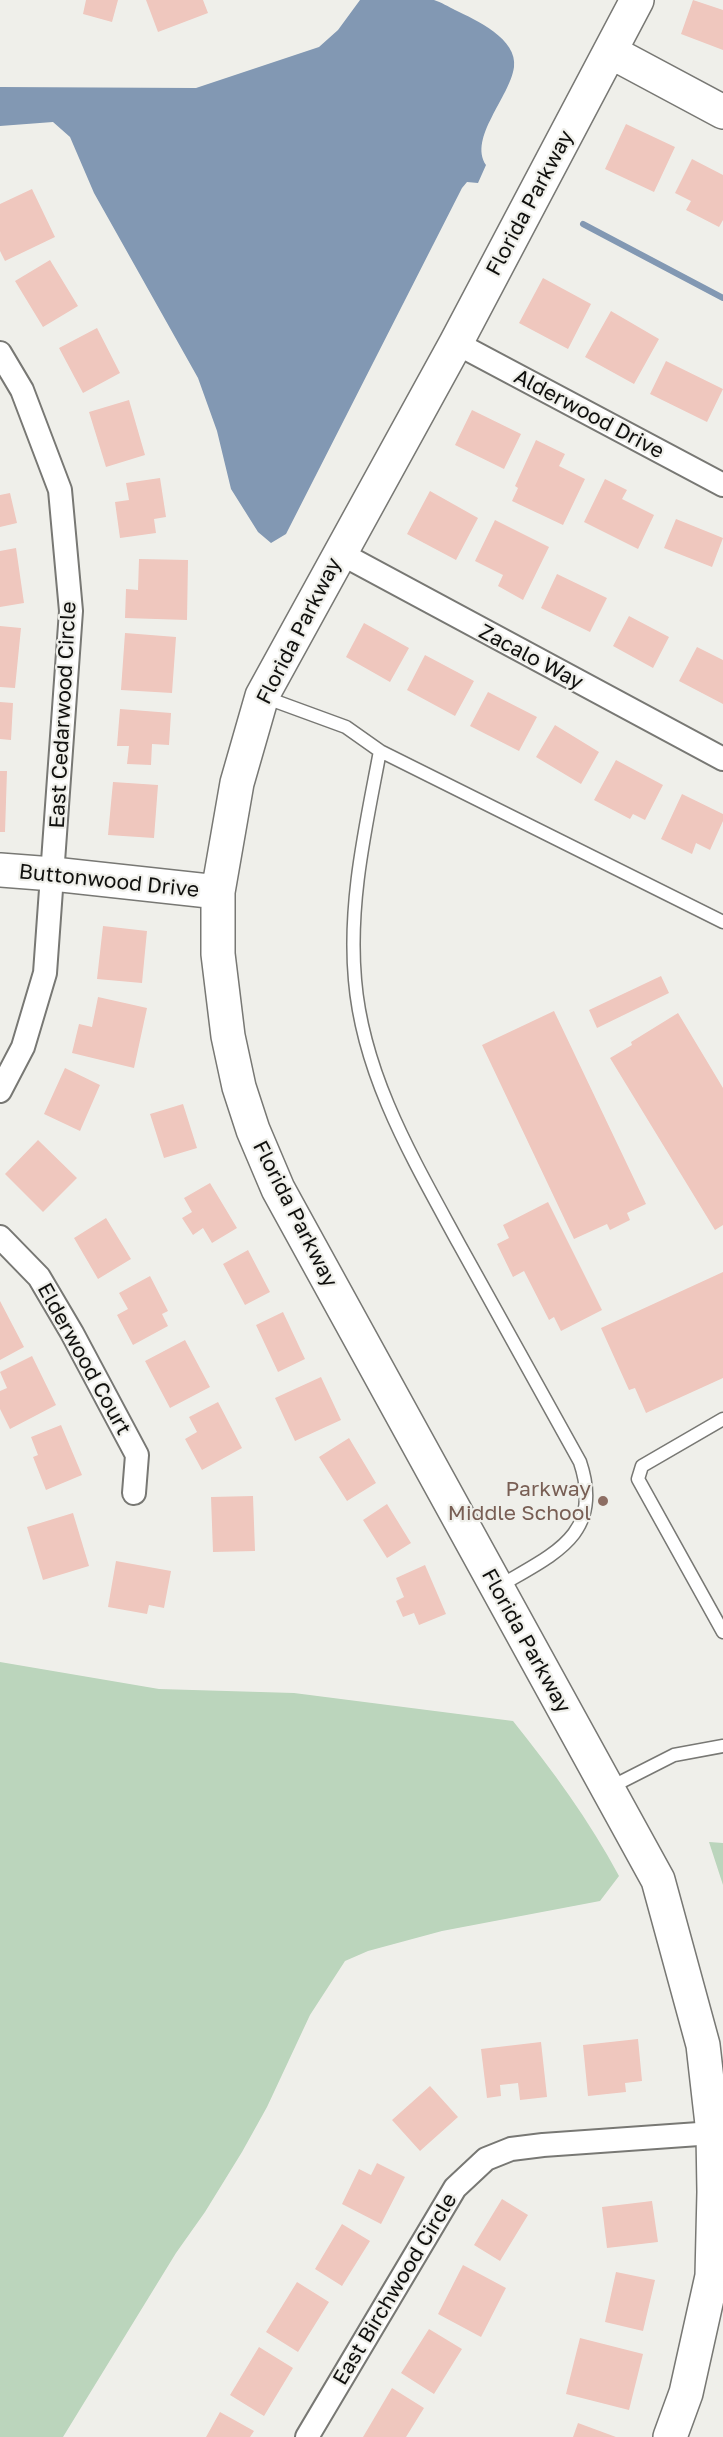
<!DOCTYPE html>
<style>
body{margin:0}
canvas{display:block;background:#efefea}
</style>
<canvas width="723" height="2437"></canvas>
<script>
const c = document.querySelector('canvas').getContext('2d');
c.lineJoin = 'round';
function paint(path, color) {
  c.fillStyle = color;
  c.fill(path, 'evenodd');
}
function stroke(path, color, width, dash) {
  c.strokeStyle = color;
  c.lineWidth = width;
  c.lineCap = dash ? 'butt' : 'round';
  c.setLineDash(dash || []);
  c.stroke(path);
}
function label(font, color, halo, rows, align = 'center') {
  c.font = font + ' "Golos Text",sans-serif';
  c.lineWidth = 4.5;
  c.setLineDash([]);
  c.textBaseline = 'middle';
  c.strokeStyle = halo;
  c.fillStyle = color;
  for (const [text, x, y, turn = 0] of rows) {
    c.save();
    c.translate(x, y);
    c.rotate((+turn || 0) * Math.PI / 180);
    c.textAlign = isNaN(turn) ? turn : align;
    if (halo) c.strokeText(text, 0, 0);
    c.fillText(text, 0, 0);
    c.restore();
  }
}
paint(new Path2D(`
 M0,1662L159,1689L294,1693L513,1721C553,1771 589,1820 619,1876L600,1901L442,1931L368,1951L345,1961L310,2015L267,2107L242,2152L205,2212L176,2253L63,2437H0Z
 M709,1842L723,1843V1885Z`), '#bbd5bc');
paint(new Path2D(`
 M360,0C379,0 418,0 434,0C441,2 449,7 455,10C476,20 518,39 514,67C510,97 468,138 486,165L478,183L467,182L462,188L286,534L271,543L258,532L231,489L217,431L198,378L94,193L70,137L53,122L0,126V87L196,88L319,47L338,30Z`), '#8298b3');
stroke(new Path2D(`
 M583,224L723,298`), '#8298b3', 6);
paint(new Path2D(`
 M86,0H118L112,22L83,14Z
 M146,0H203L208,13L158,32Z
 M693,0L723,10V50L681,34Z
 M626,124L675,147L654,192L605,169Z
 M692,159L723,175V220L719,227L686,210L691,201L675,193Z
 M32,189L55,237L5,261L0,251V204Z
 M50,260L78,306L43,327L15,281Z
 M543,278L591,304L568,349L519,323Z
 M611,311L659,339L634,384L585,357Z
 M97,328L120,373L83,393L59,348Z
 M666,361L723,389L707,422L650,394Z
 M129,400L145,455L106,467L89,412Z
 M472,410L521,434L504,469L455,445Z
 M536,440L565,454L559,466L585,479L563,525L512,501L518,488L515,486Z
 M160,478L166,517L154,519L156,533L120,538L115,502L129,500L126,483Z
 M605,479L627,490L622,499L654,515L638,549L584,522Z
 M430,491L478,518L456,560L407,534Z
 M10,493L17,523L0,527V495Z
 M676,519L723,538L712,567L664,548Z
 M495,520L549,547L523,600L498,586L503,575L475,561Z
 M16,548L24,603L0,607V551Z
 M139,559L188,560L187,620L125,618L126,589L138,590Z
 M557,574L607,598L590,632L541,608Z
 M629,616L669,637L653,668L613,646Z
 M364,623L409,648L390,682L346,657Z
 M0,626L21,628L15,688L0,687Z
 M125,633L176,637L172,693L121,690Z
 M697,647L723,660V704L679,681Z
 M425,655L474,681L455,716L407,690Z
 M488,692L537,717L519,751L470,726Z
 M0,702L13,703L11,740L0,739Z
 M120,709L171,713L169,745L152,744L151,765L127,764L129,746H117Z
 M555,725L599,752L581,784L536,757Z
 M616,760L663,785L645,820L633,814L630,819L594,800Z
 M0,771H7L5,832H0Z
 M113,782L158,785L154,838L108,835Z
 M682,794L723,814V821L710,850L696,843L692,854L661,839Z
 M103,926L147,931L142,983L97,979Z
 M661,976L669,993L597,1028L589,1010Z
 M98,997L147,1008L134,1068L72,1053L79,1024L92,1027Z
 M554,1011L646,1204L627,1213L630,1220L610,1230L607,1224L574,1239L482,1045Z
 M678,1013L723,1088V1225L715,1230L610,1058L632,1045L631,1042Z
 M65,1068L100,1085L80,1131L44,1114Z
 M183,1104L197,1148L164,1158L150,1114Z
 M38,1140L77,1178L43,1212L5,1174Z
 M210,1183L237,1228L212,1243L203,1228L193,1235L182,1218L192,1212L184,1198Z
 M548,1202L602,1310L561,1331L554,1317L549,1320L524,1271L513,1277L497,1244L509,1238L503,1225Z
 M106,1218L131,1259L98,1279L74,1238Z
 M248,1250L270,1292L245,1305L223,1264Z
 M723,1272V1378L646,1413L635,1388L629,1390L601,1328Z
 M150,1276L168,1311L162,1314L168,1326L133,1345L117,1315L128,1309L119,1293Z
 M0,1301L24,1347L0,1360Z
 M283,1312L305,1359L278,1372L256,1325Z
 M185,1340L210,1387L170,1408L145,1361Z
 M32,1356L56,1405L10,1429L0,1409V1391L7,1388L0,1372Z
 M321,1377L341,1420L295,1441L275,1398Z
 M218,1402L242,1448L202,1470L185,1439L197,1432L189,1417Z
 M61,1425L82,1475L46,1490L33,1457L38,1455L31,1437Z
 M349,1438L376,1483L347,1501L319,1457Z
 M253,1496L255,1551L213,1552L211,1497Z
 M387,1504L411,1543L387,1558L363,1520Z
 M73,1513L89,1566L43,1580L27,1527Z
 M116,1561L171,1571L164,1608L149,1605L147,1614L108,1607Z
 M425,1565L446,1614L419,1625L414,1613L403,1617L396,1601L404,1597L396,1578Z
 M638,2039L642,2081L625,2083L626,2092L588,2096L583,2045Z
 M541,2042L547,2097L520,2100L518,2083L500,2085L501,2096L487,2098L481,2049Z
 M430,2086L458,2117L420,2151L392,2120Z
 M377,2163L405,2177L381,2224L342,2204L359,2169L371,2175Z
 M502,2199L528,2215L500,2261L474,2245Z
 M652,2201L658,2242L607,2248L602,2207Z
 M342,2224L370,2241L342,2286L315,2269Z
 M463,2265L506,2288L481,2337L438,2314Z
 M616,2272L655,2280L643,2331L605,2322Z
 M297,2282L329,2302L298,2352L266,2332Z
 M429,2329L462,2349L434,2394L401,2373Z
 M580,2338L643,2354L629,2410L566,2394Z
 M259,2347L293,2368L264,2416L230,2395Z
 M392,2388L424,2408L406,2437H363Z
 M220,2412L254,2431L250,2437H206Z
 M578,2423L616,2437H573Z`), '#efc7be');
const lane = new Path2D(`
 M264,697L346,727L380,751L723,922
 M380,751C366,826 348,902 355,980C363,1076 414,1161 459,1244C499,1317 540,1389 580,1462C605,1536 551,1555 498,1587
 M723,1419L642,1466L638,1479L723,1632
 M609,1788L674,1755L723,1746`);
const street = new Path2D(`
 M456,343L723,485
 M0,353L22,390L60,490L71,611L45,973L23,1047L0,1091
 M340,553L723,759
 M0,1237L39,1277L72,1333L137,1455L134,1493
 M307,2437L455,2188L486,2159L511,2149L543,2145L713,2133`);
const secondary = new Path2D(`
 M637,0L456,343L262,696L237,783L218,892V954L228,1036L239,1087L253,1130L278,1189L658,1880L703,2045L713,2133L714,2192L712,2276L686,2393L670,2437
 M611,52L723,112
 M0,870L53,874L218,892`);
stroke(lane, '#787874', 15);
stroke(street, '#787874', 26);
stroke(secondary, '#787874', 36);
stroke(lane, '#fff', 12);
stroke(street, '#fff', 22);
stroke(secondary, '#fff', 33);
for (const [x, y, r, color] of [
 [603,1501,6,"#8d6e63"]
]) {
  const dot = new Path2D();
  dot.arc(x, y, r, 0, 2 * Math.PI);
  c.fillStyle = color;
  c.fill(dot);
  stroke(dot, '#efefea', 2);
}
label('21px', '#10100e', '#efefea', [
 ["Florida Parkway",530,203,-62],
 ["Alderwood Drive",589,414,28],
 ["Florida Parkway",299,631,-63],
 ["Zacalo Way",531,657,28],
 ["East Cedarwood Circle",63,715,-87],
 ["Buttonwood Drive",109,881,6],
 ["Florida Parkway",295,1214,63],
 ["Elderwood Court",84,1359,61],
 ["Florida Parkway",526,1641,61],
 ["East Birchwood Circle",395,2289,-59]
]);
label('21px', '#785e54', '#efefea', [
 ["Parkway",591,1489],
 ["Middle School",591,1513]
], 'right');
</script>
